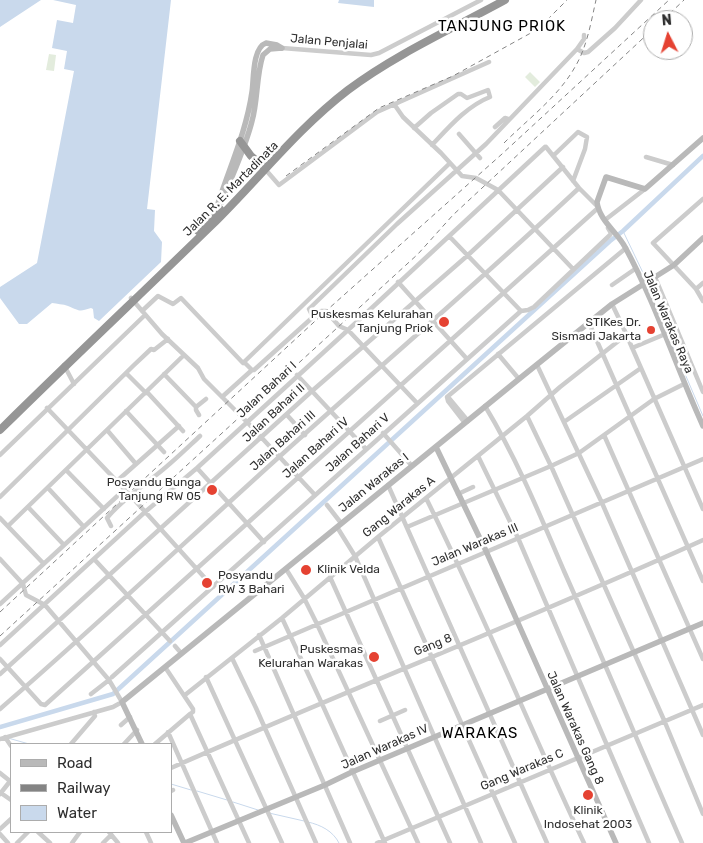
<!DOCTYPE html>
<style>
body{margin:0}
#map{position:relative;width:703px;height:843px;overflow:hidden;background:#fff;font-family:Rubik,sans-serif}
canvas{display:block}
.legend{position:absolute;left:10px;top:743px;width:162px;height:90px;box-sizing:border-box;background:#fff;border:1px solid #acacac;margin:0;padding:6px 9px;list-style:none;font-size:15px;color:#2f2f2f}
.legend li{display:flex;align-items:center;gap:10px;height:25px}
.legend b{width:25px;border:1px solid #acacac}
.north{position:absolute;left:643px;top:10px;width:50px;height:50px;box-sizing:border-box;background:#fff;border:1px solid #acacac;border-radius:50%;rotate:355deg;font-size:14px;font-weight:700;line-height:20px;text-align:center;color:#2f2f2f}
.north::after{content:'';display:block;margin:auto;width:18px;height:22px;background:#e54232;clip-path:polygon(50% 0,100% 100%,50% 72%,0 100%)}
</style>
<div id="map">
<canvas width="703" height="843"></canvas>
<ul class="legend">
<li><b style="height:6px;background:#b9b9b9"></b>Road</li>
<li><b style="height:6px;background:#848484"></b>Railway</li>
<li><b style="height:14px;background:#c9d9ec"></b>Water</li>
</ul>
<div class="north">N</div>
</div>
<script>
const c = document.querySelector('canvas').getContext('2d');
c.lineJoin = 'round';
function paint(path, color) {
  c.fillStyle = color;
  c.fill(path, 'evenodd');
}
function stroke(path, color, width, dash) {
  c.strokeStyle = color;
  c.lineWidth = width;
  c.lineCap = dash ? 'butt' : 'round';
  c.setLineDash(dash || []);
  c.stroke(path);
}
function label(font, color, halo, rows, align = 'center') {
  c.font = font + ' Rubik,sans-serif';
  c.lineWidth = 5;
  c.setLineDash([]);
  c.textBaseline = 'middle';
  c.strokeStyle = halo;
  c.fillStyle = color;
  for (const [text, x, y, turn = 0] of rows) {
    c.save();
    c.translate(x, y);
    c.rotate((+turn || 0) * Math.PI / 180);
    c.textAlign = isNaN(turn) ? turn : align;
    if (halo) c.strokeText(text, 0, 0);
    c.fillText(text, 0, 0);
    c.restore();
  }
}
paint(new Path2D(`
 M49,54L56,55L54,71L46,70Z
 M530,72L540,82L535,87L525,77Z`), '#e3ecdd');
paint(new Path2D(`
 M0,0H41L0,27Z
 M53,0H171L147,209L155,210L154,231L162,242L161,262L99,321L94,318L93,309L91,308C79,312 80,311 68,306C63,304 57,304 52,303L27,324H19L0,298V287L37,263L74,71L64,69L67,51L52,48L57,20L73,23L76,5Z
 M339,0H374V7L338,3Z`), '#c9d9ec');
stroke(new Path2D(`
 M623,231L646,279
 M648,285L651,293
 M665,327L703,416
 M8,738L29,744
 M171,784L191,790
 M197,791L227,800
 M233,802L258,810
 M269,813L304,821
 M308,822C321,825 333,831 339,843`), '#c9d9ec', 1);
stroke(new Path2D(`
 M0,727L113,694L610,241L623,231L703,156`), '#c9d9ec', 4.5);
stroke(new Path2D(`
 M282,48L371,55L379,53L481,0
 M577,49L584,53L588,52L615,28L641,0
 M394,104L403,117L441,153L462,176L476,178L498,190L573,269
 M495,127L505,118L508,119
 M414,128L431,113L458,94H461L467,98L488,90L490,97C467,106 449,127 432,145
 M459,134L480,158
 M546,147L579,188L597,206
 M553,156L578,132L587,137L585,149L573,181
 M646,157L673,165
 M265,169L279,185L377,112L489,62
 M703,199L653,243L696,289L703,301
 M605,220L645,189
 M449,236L521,311
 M655,277L703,392
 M398,282L467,359
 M612,285L635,269
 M696,289L703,283
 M131,298L162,334L198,368L204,379L247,422L315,495
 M612,304L623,327L703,509
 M142,311L158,296L173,304L181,298L243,363L450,163
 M313,317L321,311H326L339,326L348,330L417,403
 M589,323L703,581
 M632,348L663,335
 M498,354L519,379
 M244,362L252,370H254L313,317L309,309L397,224L486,144L577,49L584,39V35
 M64,365L74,384
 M537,365L602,503L703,735
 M126,373L146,393
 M164,374L196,407
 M297,375L366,449
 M147,392L183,431
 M222,397L252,370
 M448,397L468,421
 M485,406C517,459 540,515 564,571C604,661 642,752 682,843
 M47,408L130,495L213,587
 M126,411L164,452
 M199,415L196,410V407L206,399
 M287,415L305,435
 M527,416L551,466L664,720L703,814
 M564,422L641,368
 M465,423L448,401L447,397L626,248
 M107,430L136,464
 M383,433L412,466
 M604,435L703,659
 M0,455L145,315
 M478,456L518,538L649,843
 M197,468L264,542
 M66,470L104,509
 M117,481L179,426
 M388,485L547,843
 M48,488L84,527
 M458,494L473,487
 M0,497L133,366L151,349L154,350L168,339
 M426,498C482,611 530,728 584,843
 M327,505L341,523
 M28,507L64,545
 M0,518L43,563
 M8,526L184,355
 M111,526L107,518C121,501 139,489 155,476C171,464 185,450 200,436
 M337,527L355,556L481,843
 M407,527L551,466L579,453L654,399L684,384
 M378,537L515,843
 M0,559L23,584L26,595L45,605L109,680L122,702L113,707L0,739
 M94,559L170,641
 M286,569L304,598L317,624L418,843
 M330,577L450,843
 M0,604L125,489
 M282,618L323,706L385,843
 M259,635L350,843
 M0,645L145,512L197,468L348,330L545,147
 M175,646L181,653
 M255,651L703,459
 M232,658L256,708L316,843
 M0,659L41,704L45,705L598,208
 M165,667L193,709V712L190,714
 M0,674L312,391L467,256L563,167
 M112,677L521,311L528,310L534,307L610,235L611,233L608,228
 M206,677L282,843
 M91,694L109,680
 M185,695L282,618L378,537L527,416L560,387L626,335
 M0,709C95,627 186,541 279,457C379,367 481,280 579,188
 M190,714L249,843
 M380,721L405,710
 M121,725L130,717
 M168,732L217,843
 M5,737L11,746
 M71,744L95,716L94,712
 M124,744L137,730
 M155,744L190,714
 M171,768C348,690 527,620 703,540
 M0,773L10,781
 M171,791L173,790
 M1,793L11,800
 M0,794L11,780
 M0,829L11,819
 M38,832L50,843
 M109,832L118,843
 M146,832L151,843
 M0,834L8,843
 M17,843L28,832
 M72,843L80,832
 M103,843L111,835
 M377,843L703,705`), '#ccc', 4.5);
stroke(new Path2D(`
 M703,138L645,189L606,177L597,202C599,220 617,232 625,247C656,304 676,367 703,426
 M222,202C232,175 245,149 252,121C258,100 256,76 263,55L270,49L282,48
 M215,213C227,173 246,134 252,92C254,80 252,48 266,43L277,45L282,48
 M436,447L486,551L616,843
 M142,744L122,702L519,379L612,304L674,265L703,238
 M171,815L184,843
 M185,843L325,785L352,772L703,623`), '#b9b9b9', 5.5);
stroke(new Path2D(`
 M240,141L251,156L263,166
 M198,231L220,209
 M0,430C70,361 141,294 212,225C257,181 297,129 348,90C396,54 452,29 505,0`), '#969696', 8);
stroke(new Path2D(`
 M663,20L684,0
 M504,143C528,119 558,97 575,67C587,47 591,22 596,0
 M286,176L379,108L453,76L529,34L540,27L567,0
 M0,612L326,311L502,154L669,0
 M0,636L418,254L453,215L653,29`), '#848484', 1, [5, 4]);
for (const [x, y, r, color] of [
 [444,322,6,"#e54232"],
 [651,330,5,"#e54232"],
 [212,490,6,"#e54232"],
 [306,570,6,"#e54232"],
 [207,583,6,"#e54232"],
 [374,657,6,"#e54232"],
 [588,795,6,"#e54232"]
]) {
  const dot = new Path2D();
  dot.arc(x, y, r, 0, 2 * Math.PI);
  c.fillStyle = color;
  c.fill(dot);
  stroke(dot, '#fff', 2);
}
label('12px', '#2f2f2f', '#fff', [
 ["Jalan Penjalai",329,42,5],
 ["Jalan R. E. Martadinata",231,189,-45],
 ["Jalan Warakas Raya",668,322,67],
 ["Jalan Bahari I",267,390,-43],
 ["Jalan Bahari II",274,413,-43],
 ["Jalan Bahari III",283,441,-42],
 ["Jalan Bahari V",358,443,-42],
 ["Jalan Bahari IV",316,448,-42],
 ["Jalan Warakas I",374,483,-39],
 ["Gang Warakas A",399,507,-39],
 ["Jalan Warakas III",475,545,-23],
 ["Gang 8",433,645,-22],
 ["Jalan Warakas Gang 8",575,728,66],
 ["Jalan Warakas IV",385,747,-24],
 ["Gang Warakas C",522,770,-23]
]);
label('12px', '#2f2f2f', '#fff', [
 ["Puskesmas Kelurahan",433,315],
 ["Tanjung Priok",433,329],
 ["STIKes Dr.",641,323],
 ["Sismadi Jakarta",641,337],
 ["Posyandu Bunga",201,483],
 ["Tanjung RW 05",201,497],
 ["Klinik Velda",317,570,"left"],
 ["Posyandu",218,576,"left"],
 ["RW 3 Bahari",218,590,"left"],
 ["Puskesmas",363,650],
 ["Kelurahan Warakas",363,664],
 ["Klinik",588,811,"center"],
 ["Indosehat 2003",588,825,"center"]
], 'right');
c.letterSpacing = '1px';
label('15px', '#000', '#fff', [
 ["TANJUNG PRIOK",502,27],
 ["WARAKAS",480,734]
]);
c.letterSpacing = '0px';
</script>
